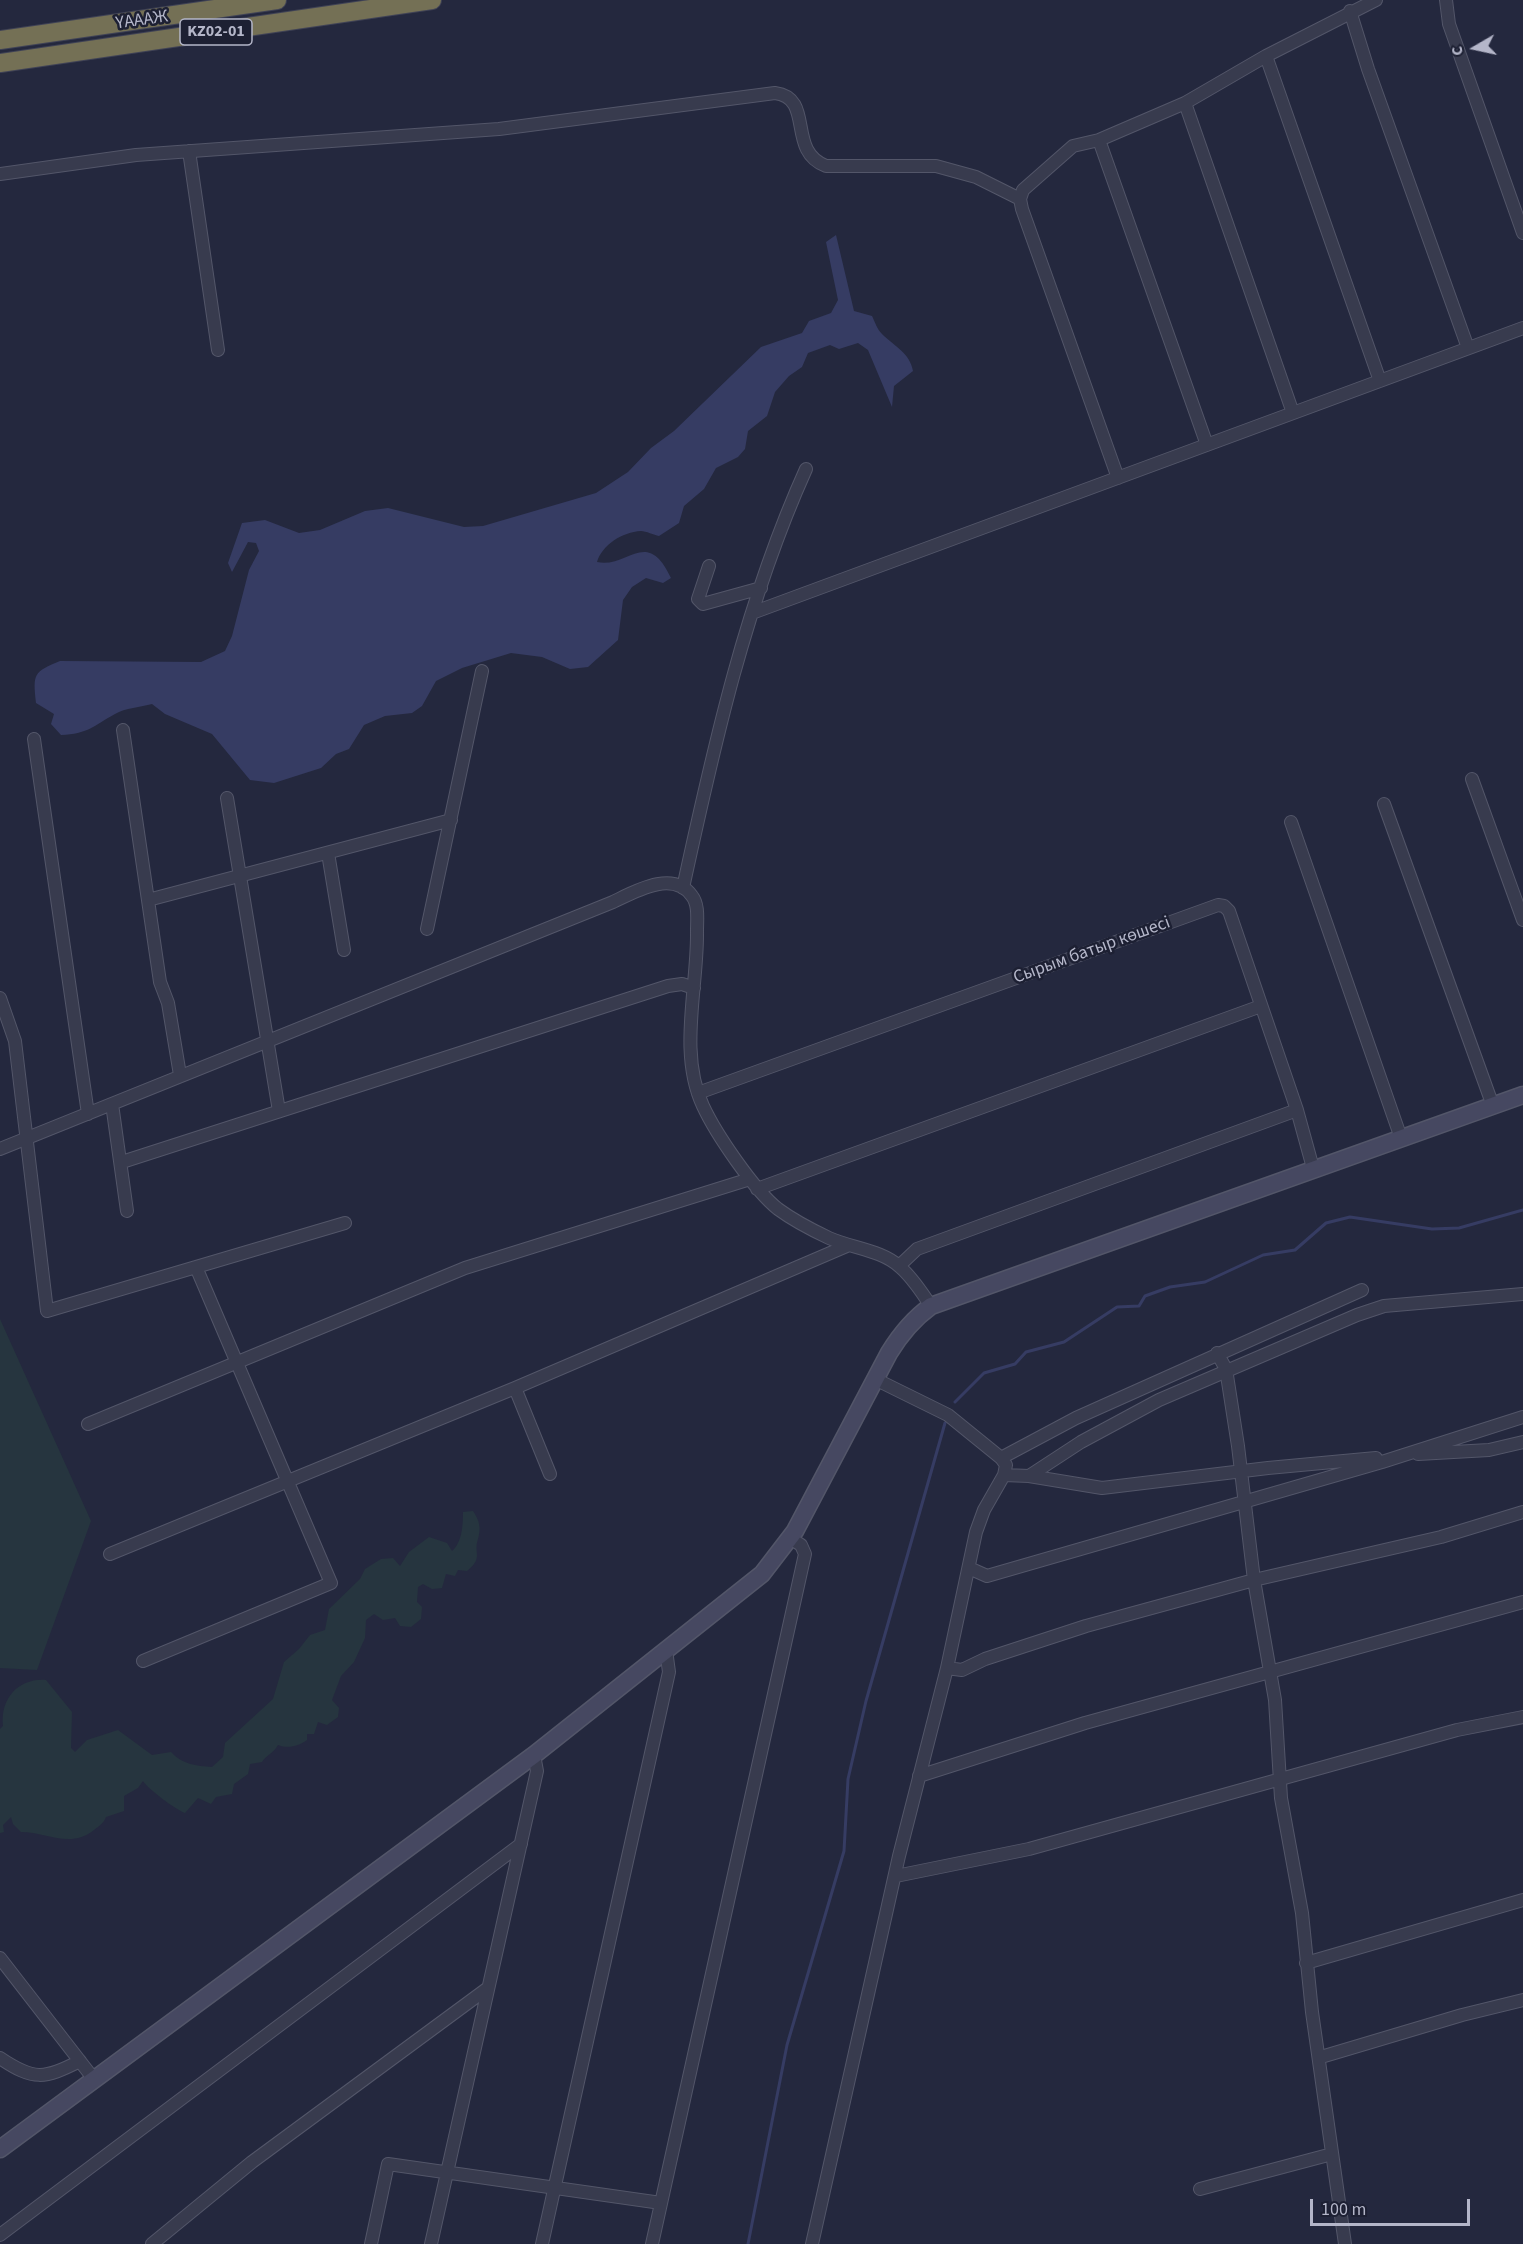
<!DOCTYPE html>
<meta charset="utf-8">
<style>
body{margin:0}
#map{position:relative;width:1523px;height:2244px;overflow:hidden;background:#24283e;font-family:"Source Sans 3",sans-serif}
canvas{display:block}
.north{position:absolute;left:1445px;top:18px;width:60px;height:60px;-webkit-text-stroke:4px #1d2033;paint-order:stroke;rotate:261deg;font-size:16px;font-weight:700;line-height:24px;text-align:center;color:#b4b6c9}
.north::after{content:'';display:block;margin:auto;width:21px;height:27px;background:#b4b6c9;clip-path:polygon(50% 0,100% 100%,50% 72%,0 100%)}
.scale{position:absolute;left:1310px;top:2199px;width:160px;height:27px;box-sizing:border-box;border:3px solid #b4b6c9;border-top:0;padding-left:8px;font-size:18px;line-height:21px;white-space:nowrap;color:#b4b6c9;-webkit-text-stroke:4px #1d2033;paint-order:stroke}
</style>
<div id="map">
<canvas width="1523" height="2244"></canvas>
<div class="north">С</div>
<div class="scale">100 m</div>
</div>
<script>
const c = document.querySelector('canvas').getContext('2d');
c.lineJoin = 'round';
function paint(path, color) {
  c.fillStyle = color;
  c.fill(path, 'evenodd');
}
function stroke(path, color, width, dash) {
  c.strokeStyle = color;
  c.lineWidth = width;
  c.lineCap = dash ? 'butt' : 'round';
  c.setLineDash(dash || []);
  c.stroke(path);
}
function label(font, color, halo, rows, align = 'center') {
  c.font = font + ' "Source Sans 3",sans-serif';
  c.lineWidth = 5;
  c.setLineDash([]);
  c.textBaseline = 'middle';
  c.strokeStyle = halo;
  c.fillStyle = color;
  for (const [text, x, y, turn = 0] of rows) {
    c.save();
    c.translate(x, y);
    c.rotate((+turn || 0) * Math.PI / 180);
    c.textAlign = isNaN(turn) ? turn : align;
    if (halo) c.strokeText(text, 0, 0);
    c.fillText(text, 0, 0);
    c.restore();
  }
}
paint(new Path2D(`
 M0,1319L91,1521L37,1670L0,1668Z
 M473,1511C480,1521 481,1529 478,1539C473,1554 484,1557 467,1571L458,1570L455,1576L446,1574L442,1588L432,1589L423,1584L418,1587L417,1602L422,1607L421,1619L411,1627L400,1626L395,1618L383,1620L374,1614L366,1620L365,1638L354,1662L341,1676L332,1700L339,1708L338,1717L327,1725L318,1722L314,1734H307V1740C299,1746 288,1749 278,1745C273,1754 266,1755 262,1762L250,1764L248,1774L234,1784L232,1794L216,1797L211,1804L198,1798L185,1813C176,1810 148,1789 143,1781L138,1788L124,1796V1811L106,1817C104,1823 99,1826 94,1830C71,1849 46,1832 21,1832L13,1824L11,1817L3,1825L4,1832L0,1833V1729L3,1726C0,1697 20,1678 46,1680L72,1712L71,1748L75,1752L87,1740L118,1730L152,1755L171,1752C181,1764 197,1766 212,1767L223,1757L225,1743L273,1699L284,1662L299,1649L310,1635L325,1630L329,1609L360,1579L365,1569L381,1559L393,1558L400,1566L409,1552L429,1537L447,1543L452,1551C462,1543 463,1525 463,1512Z`), '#26353f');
paint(new Path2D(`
 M836,235L854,311L872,316C875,322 877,329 882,334C894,346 910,353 913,371L894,386L892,407L868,350L858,343L839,349L830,345L808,353L802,367L789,376L775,392L767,416L748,431L745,449L738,457L716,468L704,489L684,506L679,523L659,536C654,535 646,531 641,531C622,532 602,545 597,562C627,569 647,526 671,578L663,583L646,578L632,587L623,600L618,640L588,667L570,669L542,657L511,653L462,668L436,681L422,706L412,713L385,716L364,725L349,749L336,754L321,768L274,783L250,780L212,734L165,714L152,704C141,707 125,708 115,714C93,726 88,734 61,735L51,724L54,714L36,703C33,674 33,672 60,661L201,662L225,651L232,636L249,570L259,551L256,543L248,542L232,572L228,563L242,523L265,520L299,533L320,530L365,511L388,508L464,527L483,526L596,493L628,472L651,448L674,431L761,347L802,333L809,321L831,313L838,300L826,242Z`), '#363c63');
stroke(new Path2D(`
 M955,1402L984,1373L1015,1364L1026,1352L1064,1342L1117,1307L1139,1306L1145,1296L1170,1287L1205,1282L1263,1255L1295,1250L1326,1223L1350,1217L1432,1229L1459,1228L1523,1210
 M748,2244L787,2045L844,1851L848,1779L866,1701L945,1423`), '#363c63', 3);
const street = new Path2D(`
 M1446,0L1449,24L1523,233
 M1350,11L1368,69L1468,348
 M1266,56L1380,381
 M1185,103L1293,413
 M1099,140L1207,445
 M189,151L218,350
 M0,174L136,155L499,129L775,93C815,98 786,151 826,166H936L976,177L1020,199
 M1118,478L1022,209L1020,199L1023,190L1073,146L1099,140L1185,103L1266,56L1376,0
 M709,566L698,599L703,604L761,588
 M752,613L1523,328
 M123,730L160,982L168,1003L180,1075
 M34,739L88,1114
 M1472,779L1523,920
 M227,798L279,1111
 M1384,804L1493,1106
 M1291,822L1401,1138
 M328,853L344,950
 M683,888C714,745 746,602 806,469
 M148,900L451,820
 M427,929L482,671
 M0,998L15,1041L47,1311L345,1223
 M698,1093L1218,905L1224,906L1229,911L1297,1110L1313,1168
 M112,1104L127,1211
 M0,1149L613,902C634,892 673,869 692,896C699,905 697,919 697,931C698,987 678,1053 703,1106C716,1134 754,1190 778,1209C793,1220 812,1230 829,1238C851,1248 882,1250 900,1267C913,1278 922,1293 931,1306
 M122,1162L668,986L682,984L694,988
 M757,1189L1261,1006
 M899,1266L917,1249L1297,1110
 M1217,1353L1226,1369L1238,1446L1254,1580L1275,1700L1281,1798L1302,1913L1312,2012L1345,2244
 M515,1388L550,1474
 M88,1424L465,1268L750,1179
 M1418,1454L1489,1450L1523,1442
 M1001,1458L1076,1418L1362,1290
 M1004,1475L1029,1476L1102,1488L1268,1468L1376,1458
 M1029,1476L1081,1442L1159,1400L1357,1315L1384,1306L1523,1294
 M110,1554L515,1388L849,1245
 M969,1568L987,1576L1382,1462L1523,1417
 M143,1661L331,1583L196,1267
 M947,1668L962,1670L985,1659L1086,1626L1254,1580L1441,1537L1523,1512
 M919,1776L1085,1723L1523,1602
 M896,1876L1029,1849L1457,1730L1523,1717
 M0,1958L93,2078
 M1306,1963L1523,1900
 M1321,2057L1462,2015L1523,2000
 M0,2058C34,2081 44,2079 80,2061
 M1200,2189L1332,2154
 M0,2235L521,1844
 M152,2244L252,2162L488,1988
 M371,2244L388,2164L661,2203
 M431,2244L537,1771L534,1755
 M542,2244L669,1672L666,1650
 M652,2244L805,1554L801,1545L790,1538
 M812,2244L899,1856L947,1668L976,1532L984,1510L1004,1475L1006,1465L1001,1458L948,1415L875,1379`);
const secondary = new Path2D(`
 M0,2149L534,1755L762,1574L795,1531L889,1353C900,1335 913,1319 931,1306L1523,1095`);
const highway = new Path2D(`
 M0,40L277,0
 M0,63L432,0`);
stroke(street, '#535669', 14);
stroke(secondary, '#535669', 19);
stroke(highway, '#404356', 20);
stroke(street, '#383b4e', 12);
stroke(secondary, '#464861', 16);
stroke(highway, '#747055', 18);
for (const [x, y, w] of [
 [216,32,72]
]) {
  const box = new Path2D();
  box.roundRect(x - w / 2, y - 13, w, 26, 4.5);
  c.fillStyle = '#1d2033';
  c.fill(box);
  stroke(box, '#b4b6c9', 1.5);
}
label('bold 16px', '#b4b6c9', null, [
 ["KZ02-01",216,32]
]);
label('18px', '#b4b6c9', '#1d2033', [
 ["ҮАААЖ",142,21,-8],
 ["Сырым батыр көшесі",1092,951,-20]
]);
</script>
